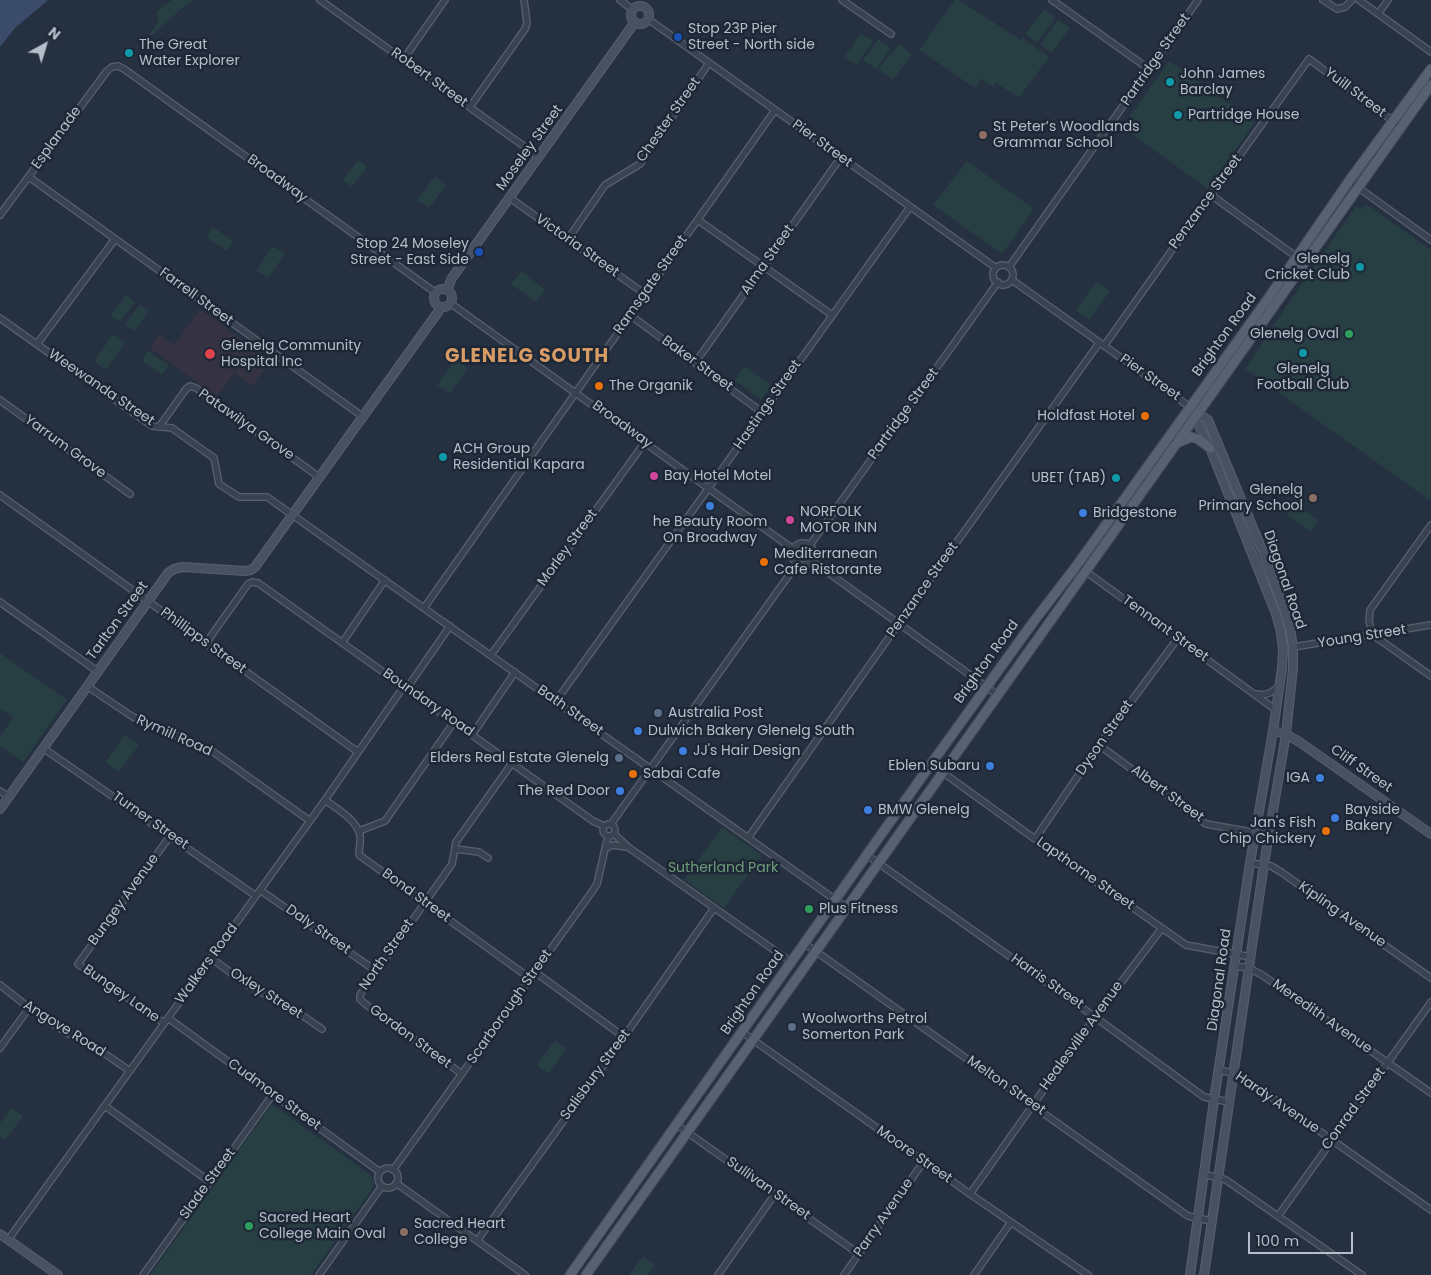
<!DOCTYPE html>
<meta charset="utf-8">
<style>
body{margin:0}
#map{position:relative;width:1431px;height:1275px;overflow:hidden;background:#253041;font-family:Poppins,sans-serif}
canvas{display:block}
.north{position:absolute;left:20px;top:20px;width:50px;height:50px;-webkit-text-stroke:4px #1e2736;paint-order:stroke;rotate:39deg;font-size:14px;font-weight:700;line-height:20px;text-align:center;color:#b6bdcb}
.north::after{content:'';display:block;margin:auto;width:18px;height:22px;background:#b6bdcb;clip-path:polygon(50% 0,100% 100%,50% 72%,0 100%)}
.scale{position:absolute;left:1248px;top:1232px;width:105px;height:22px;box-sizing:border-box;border:2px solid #b6bdcb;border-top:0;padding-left:6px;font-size:15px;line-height:18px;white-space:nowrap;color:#b6bdcb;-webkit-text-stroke:4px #1e2736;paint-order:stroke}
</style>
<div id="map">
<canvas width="1431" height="1275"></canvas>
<div class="north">N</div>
<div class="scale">100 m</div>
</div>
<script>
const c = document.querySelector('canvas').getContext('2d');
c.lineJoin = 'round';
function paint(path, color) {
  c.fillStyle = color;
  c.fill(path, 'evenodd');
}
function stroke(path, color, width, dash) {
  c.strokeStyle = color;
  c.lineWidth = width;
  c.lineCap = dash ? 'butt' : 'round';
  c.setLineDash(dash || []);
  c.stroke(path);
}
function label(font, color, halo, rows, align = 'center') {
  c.font = font + ' Poppins,sans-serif';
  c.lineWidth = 5;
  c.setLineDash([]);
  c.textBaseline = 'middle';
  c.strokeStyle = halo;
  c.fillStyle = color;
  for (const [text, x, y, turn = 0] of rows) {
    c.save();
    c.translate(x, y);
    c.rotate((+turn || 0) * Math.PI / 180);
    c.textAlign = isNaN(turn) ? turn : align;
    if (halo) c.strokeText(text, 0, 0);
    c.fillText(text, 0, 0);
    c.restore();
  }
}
paint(new Path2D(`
 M200,309L271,360L252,386L234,373L217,397L150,348L159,334L174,345Z`), '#353242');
paint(new Path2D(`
 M172,0H193L179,11L178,9L177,10L178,12L151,36L150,34L158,22L157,11Z
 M955,0H959L1021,40L1023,38L1049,57L1019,98L996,83L993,87L982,79L975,88L919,50Z
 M1044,9L1056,18L1037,43L1025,34Z
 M1058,19L1070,28L1052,53L1040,45Z
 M861,33L873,41L856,65L844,57Z
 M878,39L891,48L876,69L863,60Z
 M899,44L912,54L893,80L878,69Z
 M1169,61L1255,122L1208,189L1122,127Z
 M358,160L367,167L352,187L343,180Z
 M967,161L1034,209L1002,254L933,205Z
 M435,176L446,185L429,208L417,200Z
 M1366,204L1431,250V501L1245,369L1291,299L1356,206L1361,209Z
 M213,227L233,241L227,251L206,237Z
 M273,246L285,254L268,278L256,270Z
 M521,271L545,289L536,302L511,284Z
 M1097,281L1110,291L1089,320L1076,310Z
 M126,295L135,302L120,322L111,315Z
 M140,304L149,311L134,331L125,324Z
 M113,334L125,343L106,370L94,361Z
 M148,351L169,365L162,375L142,361Z
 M456,359L468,368L450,394L437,385Z
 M745,366L771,385L761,400L734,380Z
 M1295,504L1319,521L1311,532L1287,515Z
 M0,653L67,700L23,762L0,746V736L13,718L0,708Z
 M125,735L139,745L119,772L105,762Z
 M722,827L762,855L724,908L684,880Z
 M555,1040L567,1049L548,1074L537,1065Z
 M272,1104L372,1176L374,1186L311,1275H150Z
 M11,1108L23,1116L5,1140L0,1136V1123Z
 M643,1256L655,1265L648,1275H629Z`), '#273e42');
paint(new Path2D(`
 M0,0H48L14,29L0,47Z`), '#3b4c6a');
const street = new Path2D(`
 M320,0L539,157
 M620,0L633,10
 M842,0L891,34
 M1052,0L1149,69
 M1323,0L1337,9L1345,7L1352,0
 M1359,0L1431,52
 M1378,14L1388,0
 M648,19L996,268
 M403,60L445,0
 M470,107L525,29L527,23L524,0
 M29,177L362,416
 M1349,181L1431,240
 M1211,195L1298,258
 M510,198L645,294
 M0,215L107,71L112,67L118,66L124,69L436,293
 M698,220L832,315
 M568,239L605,185L640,164L709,63
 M993 275a10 10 0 1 1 20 0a10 10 0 1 1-20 0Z
 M1009,267L1198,0
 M1012,280L1190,407
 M450,303L793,549
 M630,315L763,413
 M0,318L152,426L172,428L214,458L219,484L239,497H267L847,908
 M37,344L115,239
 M1104,346L1211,195L1309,59L1401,127
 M695,363L841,157
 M0,400L130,494
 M159,427L186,389L190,386L196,388L319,477
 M0,495L358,752
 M1431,525L1370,610L1369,621L1373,635L1431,676
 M792 554a11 11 0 1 1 22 0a11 11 0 1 1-22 0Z
 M810,545L998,282
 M812,561L998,695
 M1077,565L1276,710
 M0,602L97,671
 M424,608L775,110
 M206,643L248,584L252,582L258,583L593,821L604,826
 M342,643L385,580
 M1293,647L1431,625
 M491,655L645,442
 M87,686L133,717L212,751L310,821
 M407,688L450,626
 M1256,694C1266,696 1272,693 1279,686
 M556,701L910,207
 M472,735L515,672
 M1099,745L1206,824L1269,835
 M43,748L256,896
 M931,764L1035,839L1186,945L1251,957
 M0,791L9,797
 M325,800C337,809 356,819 360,835C361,841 359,849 359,855L531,979
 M603 830a6 6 0 1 1 12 0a6 6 0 1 1-12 0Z
 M611,824L797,564
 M359,831L385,821L454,722
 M614,834L628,847L791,962
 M748,838L899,623L1099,343
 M1035,839L1099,745L1178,638
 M606,848L613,845L626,847
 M455,849L479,852L488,858
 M867,855L1095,1017L1204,1097L1229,1102
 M1250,863L1271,866L1281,872L1431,978
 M260,890L376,971
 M804,943L1188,1216L1211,1221
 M211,958L249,986L293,1009L322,1029
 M1234,966L1249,968L1262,975L1431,1093
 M535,972L624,1037
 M0,985L37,1014L69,1034L95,1047L130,1071
 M168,1018L380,1172
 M164,1023L78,964L170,836
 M742,1032L970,1194L1088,1275
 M0,1048L29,1008
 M1219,1070L1233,1073L1247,1080L1431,1210
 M462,1074L364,1003L360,999V995L452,864L456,842L512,763
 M105,1106L210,1182
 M677,1125L859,1254
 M378 1178a10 10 0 1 1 20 0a10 10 0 1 1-20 0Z
 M393,1170L591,893L597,884L608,836
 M1204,1175L1218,1177L1226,1180L1362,1275
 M396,1183L525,1275
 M970,1194L1095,1017L1162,928
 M1278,1216L1431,1002
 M8,1240L325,800L404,686
 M477,1241L624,1037L714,908
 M143,1275L273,1094
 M319,1275L382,1186
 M718,1275L775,1194
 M844,1275L924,1161
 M974,1275L1011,1222`);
const secondary = new Path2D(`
 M631 15a9 9 0 1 1 18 0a9 9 0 1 1-18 0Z
 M434 298a9 9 0 1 1 18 0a9 9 0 1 1-18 0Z
 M447,290L452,278L635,22
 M1190,407L1208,420L1263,552L1285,612L1290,628L1293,647V668L1286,734L1264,864L1204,1275
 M1273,731L1286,734L1301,743L1431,834
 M0,809L168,573L174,569L183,567L245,571L251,570L255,567L438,312L441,307
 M0,1234L58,1275
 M1190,1275L1214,1100L1250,863L1273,731L1282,668L1283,650L1281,632L1276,614L1210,448L1193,414`);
const primary = new Path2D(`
 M1179,442L1191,437L1198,439L1210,448
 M570,1275L931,764L1034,621L1077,565L1267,300L1349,181L1431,69
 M586,1275L1431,85`);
stroke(street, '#57606e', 8);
stroke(secondary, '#57606e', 10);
stroke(primary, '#434b5a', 11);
stroke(street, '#3a4251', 5.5);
stroke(secondary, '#485164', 8);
stroke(primary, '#586171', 9);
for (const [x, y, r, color] of [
 [678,37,5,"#1a4fb4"],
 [129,53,5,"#0f9aa8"],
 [1170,82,5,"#0f9aa8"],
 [1178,115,5,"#0f9aa8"],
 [983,135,5,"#8d6e63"],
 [479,252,5,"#1a4fb4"],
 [1360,267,5,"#0f9aa8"],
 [1349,334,5,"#2e9e5b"],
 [1303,353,5,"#0f9aa8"],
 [210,354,6,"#e0444e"],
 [599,386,5,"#e8710a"],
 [1145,416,5,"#e8710a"],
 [443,457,5,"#0f9aa8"],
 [654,476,5,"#d1479c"],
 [1116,478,5,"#0f9aa8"],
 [1313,498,5,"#8d6e63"],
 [710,506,5,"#3f7fe0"],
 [1083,513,5,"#3f7fe0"],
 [790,520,5,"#d1479c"],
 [764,562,5,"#e8710a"],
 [658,713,5,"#5c6f8a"],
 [638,731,5,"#3f7fe0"],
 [683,751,5,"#3f7fe0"],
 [619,758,5,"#5c6f8a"],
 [990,766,5,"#3f7fe0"],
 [633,774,5,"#e8710a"],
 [1320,778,5,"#3f7fe0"],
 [620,791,5,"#3f7fe0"],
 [868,810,5,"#3f7fe0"],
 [1335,818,5,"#3f7fe0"],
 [1326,831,5,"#e8710a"],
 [809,909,5,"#2e9e5b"],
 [792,1027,5,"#5c6f8a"],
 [249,1226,5,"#2e9e5b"],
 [404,1232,5,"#8d6e63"]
]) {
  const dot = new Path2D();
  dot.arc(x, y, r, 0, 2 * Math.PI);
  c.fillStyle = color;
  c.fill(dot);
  stroke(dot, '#1e2736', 2);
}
label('14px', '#b6bdcb', '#1e2736', [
 ["Stop 23P Pier",688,29],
 ["Street - North side",688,45],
 ["The Great",139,45],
 ["Water Explorer",139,61],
 ["John James",1180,74],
 ["Barclay",1180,90],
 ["Partridge House",1188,115],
 ["St Peter’s Woodlands",993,127],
 ["Grammar School",993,143],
 ["Stop 24 Moseley",469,244,"right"],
 ["Street - East Side",469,260,"right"],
 ["Glenelg",1350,259,"right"],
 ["Cricket Club",1350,275,"right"],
 ["Glenelg Oval",1339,334,"right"],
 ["Glenelg Community",221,346],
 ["Hospital Inc",221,362],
 ["Glenelg",1303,369,"center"],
 ["Football Club",1303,385,"center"],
 ["The Organik",609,386],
 ["Holdfast Hotel",1135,416,"right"],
 ["ACH Group",453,449],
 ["Residential Kapara",453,465],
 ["Bay Hotel Motel",664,476],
 ["UBET (TAB)",1106,478,"right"],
 ["Glenelg",1303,490,"right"],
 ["Primary School",1303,506,"right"],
 ["NORFOLK",800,512],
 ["MOTOR INN",800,528],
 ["Bridgestone",1093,513],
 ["he Beauty Room",710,522,"center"],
 ["On Broadway",710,538,"center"],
 ["Mediterranean",774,554],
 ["Cafe Ristorante",774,570],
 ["Australia Post",668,713],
 ["Dulwich Bakery Glenelg South",648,731],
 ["JJ's Hair Design",693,751],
 ["Elders Real Estate Glenelg",609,758,"right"],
 ["Eblen Subaru",980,766,"right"],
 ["Sabai Cafe",643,774],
 ["IGA",1310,778,"right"],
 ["The Red Door",610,791,"right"],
 ["BMW Glenelg",878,810],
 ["Bayside",1345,810],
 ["Bakery",1345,826],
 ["Jan's Fish",1316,823,"right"],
 ["Chip Chickery",1316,839,"right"],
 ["Plus Fitness",819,909],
 ["Woolworths Petrol",802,1019],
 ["Somerton Park",802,1035],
 ["Sacred Heart",259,1218],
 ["College Main Oval",259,1234],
 ["Sacred Heart",414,1224],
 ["College",414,1240]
], 'left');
label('14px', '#b6bdcb', '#1e2736', [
 ["Partridge Street",1156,60,-55],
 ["Robert Street",429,78,36],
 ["Yuill Street",1355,93,37],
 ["Chester Street",669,120,-55],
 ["Esplanade",57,138,-54],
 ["Pier Street",822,144,36],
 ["Moseley Street",530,148,-54],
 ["Broadway",277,179,36],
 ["Penzance Street",1206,202,-54],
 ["Victoria Street",577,246,35],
 ["Alma Street",768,260,-55],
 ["Ramsgate Street",651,285,-55],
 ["Farrell Street",196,297,36],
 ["Brighton Road",1225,335,-54],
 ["Baker Street",697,364,36],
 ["Pier Street",1150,378,35],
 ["Weewanda Street",101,388,34],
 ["Hastings Street",768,405,-55],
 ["Partridge Street",904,414,-54],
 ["Patawilya Grove",246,425,35],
 ["Broadway",622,425,36],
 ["Yarrum Grove",65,447,36],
 ["Morley Street",568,548,-54],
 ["Diagonal Road",1284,580,71],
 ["Penzance Street",923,590,-55],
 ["Tarlton Street",118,621,-54],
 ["Tennant Street",1165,629,36],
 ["Young Street",1362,637,-9],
 ["Phillipps Street",203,641,36],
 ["Brighton Road",987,662,-54],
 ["Boundary Road",428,703,35],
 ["Bath Street",570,711,35],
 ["Rymill Road",174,736,24],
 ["Dyson Street",1105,738,-55],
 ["Cliff Street",1361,769,35],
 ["Albert Street",1167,794,36],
 ["Turner Street",150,821,35],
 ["Lapthorne Street",1085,874,35],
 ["Bond Street",416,896,36],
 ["Bungey Avenue",124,900,-54],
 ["Kipling Avenue",1342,915,35],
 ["Daly Street",318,930,35],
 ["North Street",387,955,-55],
 ["Walkers Road",207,964,-54],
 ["Diagonal Road",1220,980,-82],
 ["Harris Street",1047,982,35],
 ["Brighton Road",753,993,-55],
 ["Bungey Lane",121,994,35],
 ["Oxley Street",266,994,32],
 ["Scarborough Street",510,1007,-55],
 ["Meredith Avenue",1322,1017,35],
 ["Angove Road",64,1029,32],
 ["Healesville Avenue",1082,1036,-54],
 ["Gordon Street",410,1037,36],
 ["Salisbury Street",596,1075,-54],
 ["Melton Street",1006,1086,35],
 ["Cudmore Street",274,1095,36],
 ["Hardy Avenue",1277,1103,34],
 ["Conrad Street",1354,1109,-54],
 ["Moore Street",914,1155,35],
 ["Slade Street",208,1184,-54],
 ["Sullivan Street",768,1189,35],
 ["Parry Avenue",884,1218,-55]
]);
label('14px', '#6d9c7a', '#1e2736', [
 ["Sutherland Park",723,868]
]);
c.letterSpacing = '1px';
label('bold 19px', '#d79c65', '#1e2736', [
 ["GLENELG SOUTH",527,357]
]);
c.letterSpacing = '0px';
</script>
